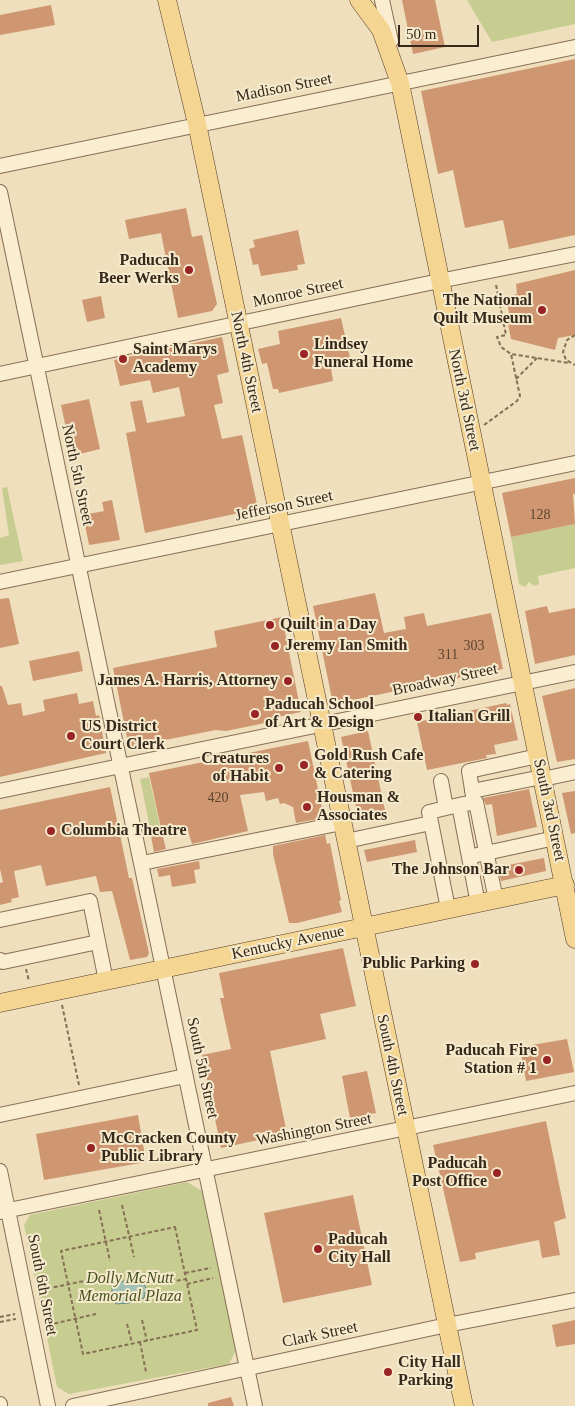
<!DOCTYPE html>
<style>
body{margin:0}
#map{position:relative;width:575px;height:1406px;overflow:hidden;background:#efdfbd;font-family:"Times New Roman",serif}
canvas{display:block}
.scale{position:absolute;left:398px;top:25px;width:81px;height:22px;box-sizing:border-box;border:2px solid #36281b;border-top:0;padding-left:6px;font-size:15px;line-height:18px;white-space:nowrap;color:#36281b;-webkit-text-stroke:4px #f6eacd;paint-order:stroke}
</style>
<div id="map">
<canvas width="575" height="1406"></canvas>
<div class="scale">50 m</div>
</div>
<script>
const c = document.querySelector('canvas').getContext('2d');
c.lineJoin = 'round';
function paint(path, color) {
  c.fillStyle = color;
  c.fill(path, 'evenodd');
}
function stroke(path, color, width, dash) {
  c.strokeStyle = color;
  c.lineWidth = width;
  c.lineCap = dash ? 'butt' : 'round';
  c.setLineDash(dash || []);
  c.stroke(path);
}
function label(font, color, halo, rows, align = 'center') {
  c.font = font + ' "Times New Roman",serif';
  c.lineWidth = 4;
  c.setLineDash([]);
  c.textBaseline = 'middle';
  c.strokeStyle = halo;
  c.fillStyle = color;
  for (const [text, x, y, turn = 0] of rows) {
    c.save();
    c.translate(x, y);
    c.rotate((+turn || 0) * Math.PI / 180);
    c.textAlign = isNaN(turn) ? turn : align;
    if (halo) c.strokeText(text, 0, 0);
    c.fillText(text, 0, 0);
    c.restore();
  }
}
paint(new Path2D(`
 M467,0H575V24L492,42Z
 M7,487L23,561L0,565V538L9,535L2,488Z
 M575,524V568L538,576L539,584L534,586L529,582L525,587L519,584L511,537Z
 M149,777L161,831L151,833L140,779Z
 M187,1182L202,1191L236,1350L229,1364L69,1394L57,1387L24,1225L30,1215Z`), '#c7cd91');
const water = new Path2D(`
 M132,1279L142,1280L146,1288L144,1298L129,1303L116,1304L112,1297V1285Z`);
paint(water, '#a1c0b6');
stroke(water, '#688e84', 1);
paint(new Path2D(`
 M402,0H435L445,47L413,54Z
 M51,5L55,25L0,35V15Z
 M575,59V235L509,249L503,220L465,228L453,170L438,174L421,91Z
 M186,208L192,237L202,235L217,304L212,311L178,318L161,233L129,239L125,220Z
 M298,230L305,264L297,265L298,270L261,276L258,264L253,265L249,249L255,247L253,240Z
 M575,270V335L558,338L555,350L511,339L508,324L511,323L506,297L517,294L516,284Z
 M101,296L105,318L87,322L82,300Z
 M341,318L350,358L330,362L333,381L279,393L278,389H273L267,363L262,364L258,349L280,344L278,331Z
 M222,337L229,372L217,375L223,403L214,405L222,439L242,435L258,509L145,533L126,433L136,431L130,402L142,400L147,423L185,416L179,387L153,393L150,380L120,386L114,360Z
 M89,399L100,449L72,456L61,405Z
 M575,478V494H573L575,524L511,537L502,493Z
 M112,500L120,540L89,545L83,515L104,511L102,502Z
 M375,593L384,633L406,629L404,617L424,613L427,626L491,613L503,669L333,704L313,606Z
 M9,598L19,644L0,648V599Z
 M547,606L549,613L575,608V655L535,664L525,611Z
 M282,617L301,712L273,718L265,723L226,731L216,730L129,747L113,668L217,647L214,631Z
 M79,651L83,671L33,681L29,661Z
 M0,686H2L8,705L21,703L23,716L45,711L43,700L77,693L79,704L93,701L96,716L99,715L106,753L0,777Z
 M575,688V759L557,762L542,696Z
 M506,703L507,705L510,704L518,740L494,745L496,754L486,755L487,758L427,770L417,722Z
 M368,731L386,815L359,821L341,737Z
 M308,741L324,818L296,823L293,807L284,803L280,804L278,798L266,801L264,792L240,795L248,831L192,844L188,831L163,837L166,849L154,852L151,836L162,833L149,773Z
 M110,787L129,878H132L149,953L147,957L130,960L112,891L100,892L96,876L46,886L41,865L14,871L19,897L11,899L12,902L0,905V883L3,882L0,869V810Z
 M529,789L537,827L497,836L492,804L486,805L483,798Z
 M575,791V833L571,834L562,793Z
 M325,835L327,844L330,843L341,900L339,901L342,912L297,923H289L273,854V846Z
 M415,840L417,852L367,862L364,850Z
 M544,858L546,871L501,881L498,867Z
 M199,861L200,869L194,870L196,883L172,887L170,875L159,877L157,869Z
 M343,948L356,1006L320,1014L326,1039L270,1051L287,1134L221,1148L202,1055L231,1049L220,998H224L219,973Z
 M567,1039L574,1072L526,1081L520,1047Z
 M367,1071L376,1113L350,1118L342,1076Z
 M138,1115L146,1162L44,1180L36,1134Z
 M546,1121L566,1218L554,1222L560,1255L542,1258L539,1240L475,1253L476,1259L460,1262L433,1145Z
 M353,1195L372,1285L283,1303L264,1213Z
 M575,1320V1344L556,1347L552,1325Z
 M231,1397L234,1406H208V1403Z`), '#ce9771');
const minor = new Path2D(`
 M382,0L391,41
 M0,166L575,47
 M0,192L255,1406
 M0,374L439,281L575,254
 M0,582L575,463
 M543,779L575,772
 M441,781L446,808
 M0,791L575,672
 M472,791L542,777
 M474,802L469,771L538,756
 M459,805L476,802L496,900
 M346,841L431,823
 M477,855L555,838
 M142,863L342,823
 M448,909L429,812L459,805L478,904
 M0,920L90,901L106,981
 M0,960L3,962L98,942
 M0,1115L185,1076
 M0,1171L48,1406
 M0,1212L575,1093
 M0,1404V1406
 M73,1406L447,1325L575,1300`);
const major = new Path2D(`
 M167,0L197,124L464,1406
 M359,0L381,30L400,83L575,939
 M0,1003L565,885`);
stroke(minor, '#876f56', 16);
stroke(major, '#543e2b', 19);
stroke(new Path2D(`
 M496,285L506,335L497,337L501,347L511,354L569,363
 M575,335L567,340L563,352L566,360L575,365
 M516,379L537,358
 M484,425L517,401L520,396L511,354
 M26,969L29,981
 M62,1005L79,1085
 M122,1205L134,1257
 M99,1210L110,1261
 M175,1227L197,1330L83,1354L61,1251Z
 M185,1273L211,1268
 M164,1283L186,1279
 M187,1284L213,1278
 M41,1290L89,1280
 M0,1317L15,1314
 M142,1320L147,1341
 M0,1322L16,1319
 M127,1324L132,1343
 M48,1325L96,1314
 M140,1342L146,1372`), '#876f56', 2, [4, 2.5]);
stroke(minor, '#faedd0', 14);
stroke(major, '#f5d592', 18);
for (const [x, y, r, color] of [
 [189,270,5,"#982426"],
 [542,310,5,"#982426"],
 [304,354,5,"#982426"],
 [123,359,5,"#982426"],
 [270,625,5,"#982426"],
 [275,646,5,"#982426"],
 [288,681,5,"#982426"],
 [255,714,5,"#982426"],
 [418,717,5,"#982426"],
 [71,736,5,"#982426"],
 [304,765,5,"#982426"],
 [279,768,5,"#982426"],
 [307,807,5,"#982426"],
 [51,831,5,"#982426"],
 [519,870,5,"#982426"],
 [475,964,5,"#982426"],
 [547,1060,5,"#982426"],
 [91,1148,5,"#982426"],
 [497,1173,5,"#982426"],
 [318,1249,5,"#982426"],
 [388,1372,5,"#982426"]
]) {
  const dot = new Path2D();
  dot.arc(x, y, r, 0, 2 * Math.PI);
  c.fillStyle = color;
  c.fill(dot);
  stroke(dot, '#f6eacd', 2);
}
label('14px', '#5c4430', null, [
 ["128",540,515],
 ["303",474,646],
 ["311",448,655],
 ["420",218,798]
]);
label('16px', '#36281b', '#f6eacd', [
 ["Madison Street",284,88,-11],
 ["Monroe Street",298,293,-12],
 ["North 4th Street",246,362,78],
 ["North 3rd Street",464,400,78],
 ["North 5th Street",77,475,78],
 ["Jefferson Street",284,506,-12],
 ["Broadway Street",445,680,-12],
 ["South 3rd Street",549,810,78],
 ["Kentucky Avenue",288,943,-12],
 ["South 4th Street",392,1065,78],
 ["South 5th Street",202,1068,78],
 ["Washington Street",314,1130,-11],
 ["South 6th Street",42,1285,79],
 ["Clark Street",320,1335,-12]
]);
label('bold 16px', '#36281b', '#f6eacd', [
 ["Paducah",179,261,"right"],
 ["Beer Werks",179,279,"right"],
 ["The National",532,301,"right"],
 ["Quilt Museum",532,319,"right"],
 ["Lindsey",314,345],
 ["Funeral Home",314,363],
 ["Saint Marys",133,350],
 ["Academy",133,368],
 ["Quilt in a Day",280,625],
 ["Jeremy Ian Smith",285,646],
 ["James A. Harris, Attorney",278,681,"right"],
 ["Paducah School",265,705],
 ["of Art & Design",265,723],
 ["Italian Grill",428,717],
 ["US District",81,727],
 ["Court Clerk",81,745],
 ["Gold Rush Cafe",314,756],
 ["& Catering",314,774],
 ["Creatures",269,759,"right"],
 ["of Habit",269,777,"right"],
 ["Housman &",317,798],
 ["Associates",317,816],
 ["Columbia Theatre",61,831],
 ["The Johnson Bar",509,870,"right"],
 ["Public Parking",465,964,"right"],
 ["Paducah Fire",537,1051,"right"],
 ["Station # 1",537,1069,"right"],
 ["McCracken County",101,1139],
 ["Public Library",101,1157],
 ["Paducah",487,1164,"right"],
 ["Post Office",487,1182,"right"],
 ["Paducah",328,1240],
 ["City Hall",328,1258],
 ["City Hall",398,1363],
 ["Parking",398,1381]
], 'left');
label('italic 16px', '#475321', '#f6eacd', [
 ["Dolly McNutt",130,1279],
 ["Memorial Plaza",130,1297]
]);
</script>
